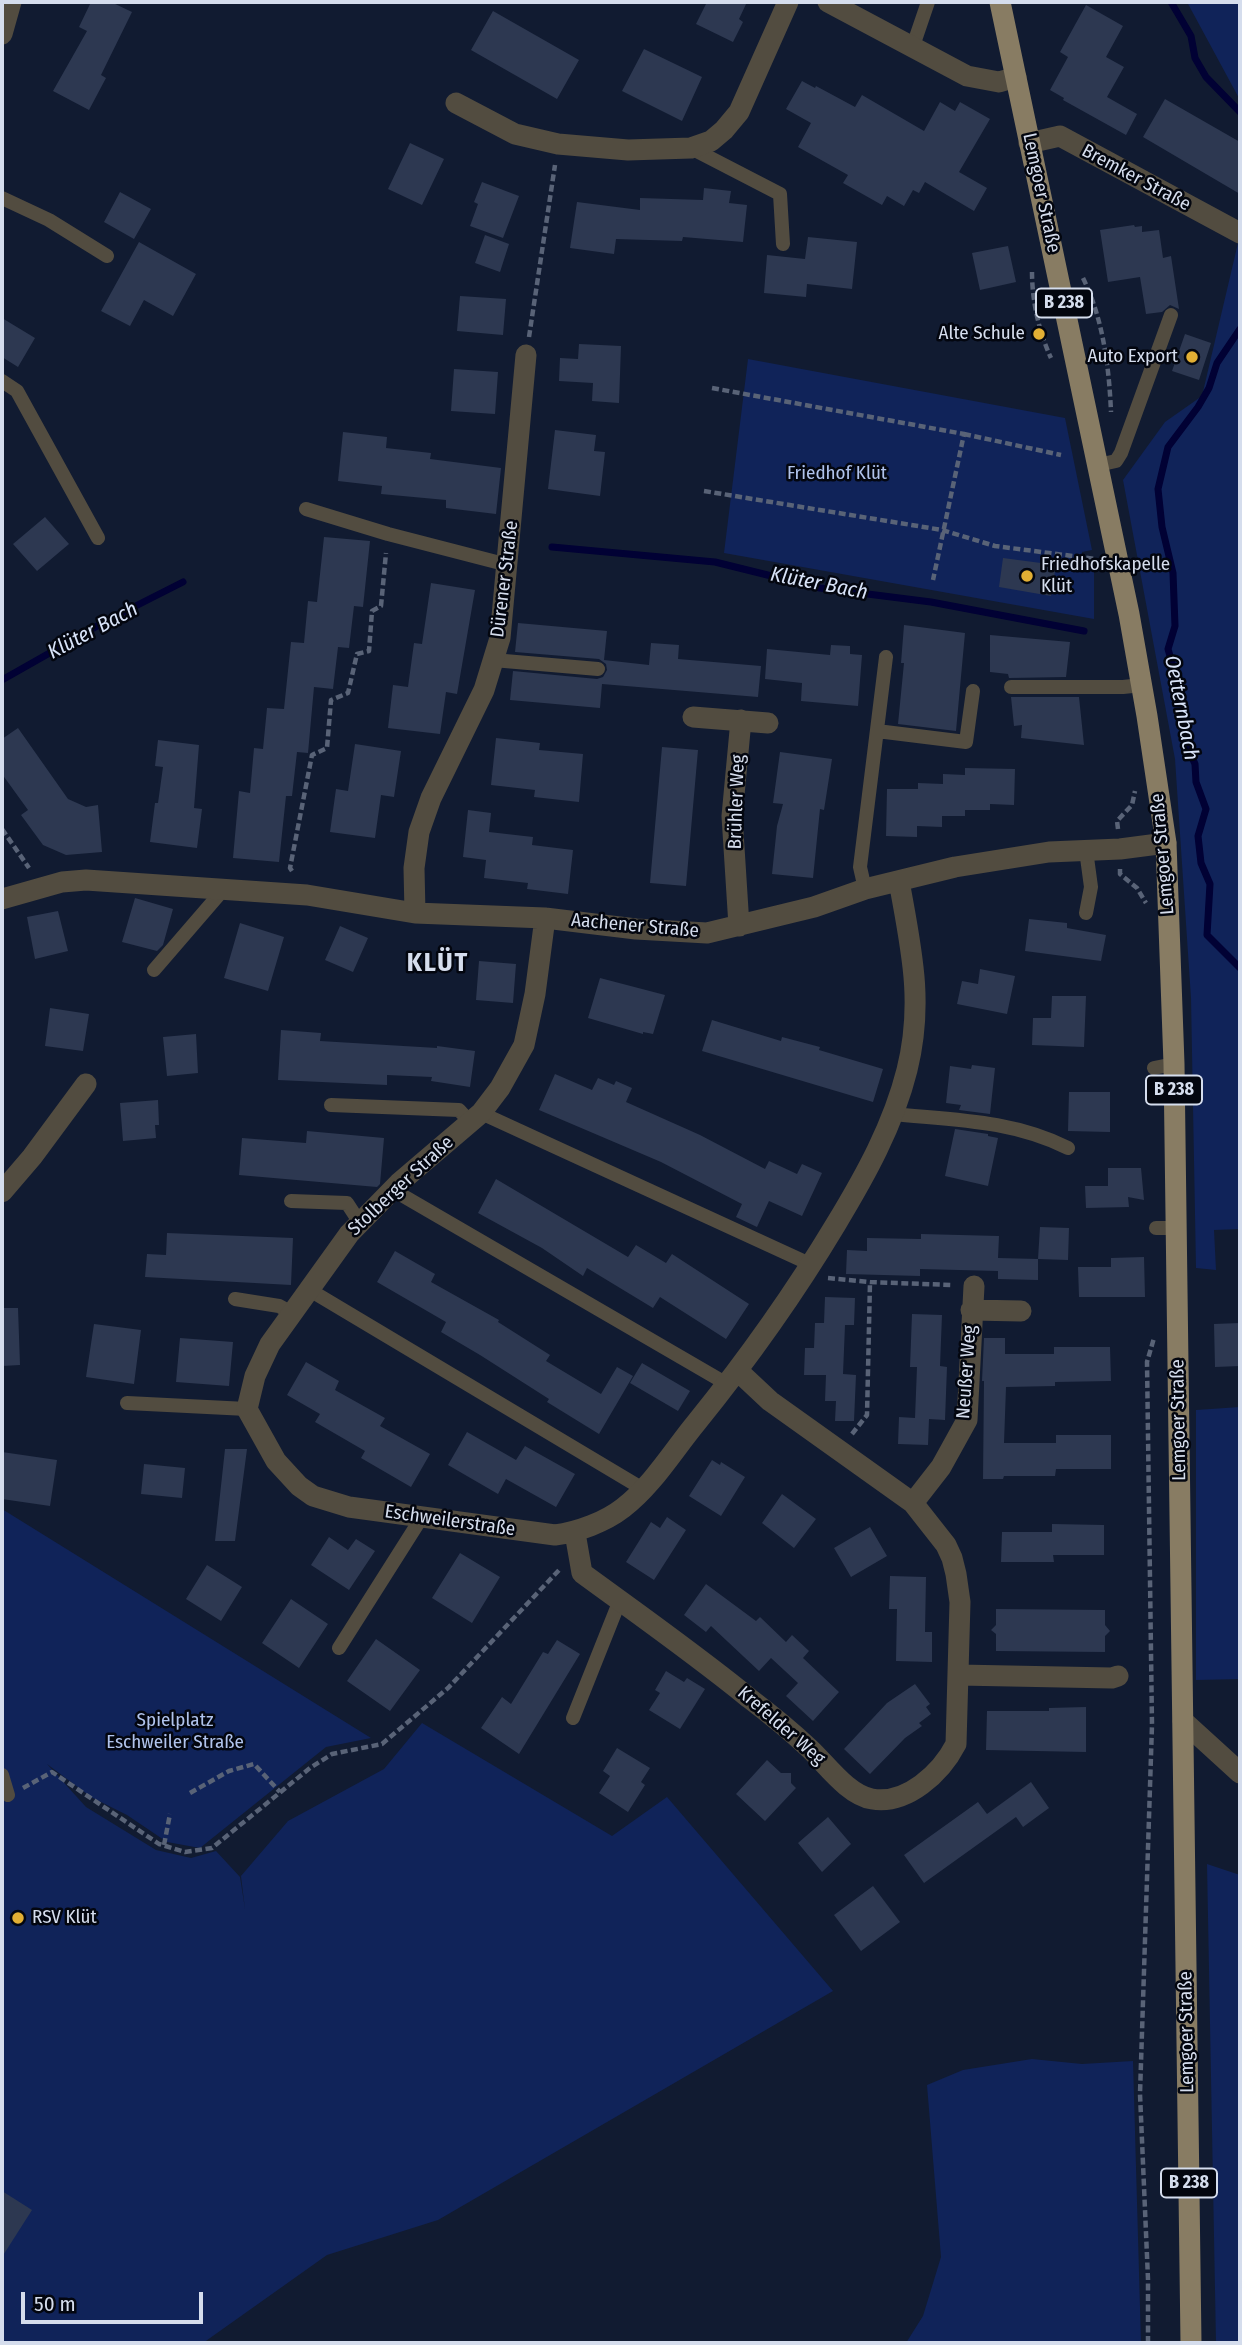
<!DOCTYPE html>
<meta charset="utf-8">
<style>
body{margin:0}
#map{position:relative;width:1242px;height:2345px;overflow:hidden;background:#111b31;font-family:"Fira Sans Condensed",sans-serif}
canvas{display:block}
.frame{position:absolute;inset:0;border:4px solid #d5dded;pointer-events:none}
.scale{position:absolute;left:21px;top:2292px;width:182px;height:32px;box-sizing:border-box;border:4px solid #d5dded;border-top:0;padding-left:9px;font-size:21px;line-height:24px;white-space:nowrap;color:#d5dded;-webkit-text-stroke:5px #03060f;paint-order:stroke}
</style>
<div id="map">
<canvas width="1242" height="2345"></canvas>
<div class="frame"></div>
<div class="scale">50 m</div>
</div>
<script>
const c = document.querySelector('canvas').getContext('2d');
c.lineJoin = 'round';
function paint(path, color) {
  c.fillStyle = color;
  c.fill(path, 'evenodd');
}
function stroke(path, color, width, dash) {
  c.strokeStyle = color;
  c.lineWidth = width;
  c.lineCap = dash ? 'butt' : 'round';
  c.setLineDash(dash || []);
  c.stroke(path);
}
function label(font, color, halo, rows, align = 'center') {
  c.font = font + ' "Fira Sans Condensed",sans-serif';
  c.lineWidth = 5;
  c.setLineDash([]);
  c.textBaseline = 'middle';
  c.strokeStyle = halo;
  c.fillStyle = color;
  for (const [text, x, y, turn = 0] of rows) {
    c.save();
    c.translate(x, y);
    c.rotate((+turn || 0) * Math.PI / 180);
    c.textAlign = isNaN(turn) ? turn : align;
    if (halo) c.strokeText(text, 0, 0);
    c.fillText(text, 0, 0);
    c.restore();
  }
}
paint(new Path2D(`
 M1187,2H1240V100Z
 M1238,243L1240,244V1229L1214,1230L1216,1270L1196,1268L1191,998L1175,759L1123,480L1165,422L1202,396Z
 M748,359L1065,418L1092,550L1082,552V562L1094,565V619L724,553Z
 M1240,1407V1679L1196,1680V1410Z
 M2,1509L371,1738L326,1747L200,1848L167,1842L127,1815L91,1797L47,1764L86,1807L156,1850L191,1858L216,1851L240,1877L245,1909L241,1876L288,1821L384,1769L422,1723L612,1836L667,1797L833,1991L438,2220L327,2255L203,2343H2Z
 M1207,1864L1240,1875V2343H1216Z
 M1032,2059L1082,2064L1133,2061L1141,2343H906L923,2316L941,2257L927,2085L963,2070Z`), '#102359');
stroke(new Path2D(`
 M1171,2L1191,36L1195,58L1206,77L1240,112
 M1240,329L1217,363L1209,388L1198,407L1168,447L1158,489L1162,527L1173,573L1175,626L1168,649L1184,705V739L1195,764L1196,782L1206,809L1198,836L1201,863L1210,884L1207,935L1240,968
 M552,547L715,562L820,588L931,602L1084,631
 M2,680L106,621L183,582`), '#010134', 7);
paint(new Path2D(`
 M91,2H111L132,12L101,75L106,78L89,110L53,91L87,31L79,27Z
 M707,2H747L739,19L743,22L733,42L696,24Z
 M1086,5L1123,26L1106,57L1124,67L1107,97L1137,114L1126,135L1063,100L1064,98L1050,90L1068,57L1060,52Z
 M493,11L579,60L557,99L471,50Z
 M644,49L702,77L682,121L622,91Z
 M802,81L815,88L816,86L855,107L862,95L924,131L940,102L955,111L960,102L990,119L959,172L987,188L974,211L925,182L919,193L913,190L904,206L887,196L882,205L843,183L848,175L798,147L811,123L786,109Z
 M1165,99L1240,142V194L1143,137Z
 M410,143L444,159L422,205L388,189Z
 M482,182L519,196L503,238L470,226L478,204L474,202Z
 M704,188L731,191L729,203L747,205L743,242L683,237L682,241L616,239L614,254L570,248L577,202L640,210V198L703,200Z
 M120,192L151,209L134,239L104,222Z
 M1134,225L1135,227L1142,226V232L1159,230L1163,258L1171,256L1179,309L1170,305L1162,312L1146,314L1140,277L1108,282L1100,230Z
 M485,235L509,244L500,272L475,263Z
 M808,237L857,242L852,289L807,284L806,297L764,293L767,255L805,259Z
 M139,242L196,274L173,316L144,300L130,326L101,311Z
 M1008,246L1016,282L980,290L972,253Z
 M460,296L506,299L503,335L457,331Z
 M2,318L35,338L18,367L2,357Z
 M1185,334L1211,343L1199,380L1172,371Z
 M579,344L621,346L619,403L592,401L593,383L559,381L560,358L578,359Z
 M454,369L498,372L495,414L451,411Z
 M555,430L596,435L594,451L605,452L600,496L548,489Z
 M343,432L387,437L386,448L431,453L430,459L501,468L496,514L446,508V500L381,494L382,486L338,481Z
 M45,517L69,544L37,571L13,544Z
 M324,537L370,541L363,607L354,606L349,648L338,647L333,689L314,687L308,753L297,752L292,796H286L279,862L233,858L239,791L250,793L254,748L263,749L267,708L284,709L291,642L304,643L308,601L317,602Z
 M1003,558L1056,565L1051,596L999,587Z
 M431,583L475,590L457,694L446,692L440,734L388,728L393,685L408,687L414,643L422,644Z
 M518,623L607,631L604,660L649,665L651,643L679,645L678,659L761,666L758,697L602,684L600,708L510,700L513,671L597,679L603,677L607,670L606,664L599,659L515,652Z
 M904,625L965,633L956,731L898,724L904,663H901Z
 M990,635L1070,642L1066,677L1009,678L1008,674L990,672Z
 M831,645L850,646V654L862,655L858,706L801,701L802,683L765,679L767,649L830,655Z
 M1011,697H1079L1084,745L1021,738L1022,725L1014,726Z
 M18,728L68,799L86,807L98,805L102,852L66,855L43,845L21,815L28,810L2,774V739Z
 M496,738L540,743L539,750L583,754L579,802L534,797L535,790L491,785Z
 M158,740L199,745L194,808L202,809L197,848L150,842L155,803H158L163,767L155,766Z
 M355,744L401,751L394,797L381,795L375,838L330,832L336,789L348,791Z
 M662,747L698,750L686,886L650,883Z
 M780,752L832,759L824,810L820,809L813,878L772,874L777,826L783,804L773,803Z
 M965,768L1015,769L1014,805L990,804V810H965V816H942V827L917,826V837L886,836L887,789H918V783L943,784V774L965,775Z
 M468,810L491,813L489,832L533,837L532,845L573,850L568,894L527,889L528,883L484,878L486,860L463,857Z
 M135,898L173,909L163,945L157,951L122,942Z
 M58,911L68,951L35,959L27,917Z
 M1029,919L1067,923V928L1106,935L1101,961L1025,951Z
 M240,923L284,937L268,991L224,978Z
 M340,926L368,938L353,972L325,960Z
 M479,961L516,964L513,1003L476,1000Z
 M980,969L1015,976L1007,1014L957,1004L962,981L978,984Z
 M600,978L665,995L653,1034L643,1032V1034L588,1018Z
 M1052,996H1086L1084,1047L1032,1045L1033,1018H1051Z
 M50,1008L89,1014L83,1051L45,1046Z
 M712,1020L781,1041L782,1037L820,1047L819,1050L883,1069L873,1102L702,1051Z
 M281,1030L321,1033L320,1041L437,1048V1046L475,1051L470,1087L431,1081L432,1077L387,1075V1085L278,1080Z
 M196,1034L198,1073L167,1076L163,1037Z
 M972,1065L995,1068L990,1114L959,1110L961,1105L946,1103L950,1066L971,1069Z
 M555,1074L592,1090L598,1078L614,1085L616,1081L632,1088L626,1102L700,1135L765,1169L769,1161L797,1174L802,1164L822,1173L802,1216L769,1201L757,1227L736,1217L742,1204L661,1162L539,1110Z
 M1069,1092H1110V1132L1068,1131Z
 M158,1100L159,1125H155L156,1138L123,1141L120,1103Z
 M955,1129L988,1134V1136L998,1138L988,1186L945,1176Z
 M307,1131L384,1138L380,1184L377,1187L239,1175L242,1138L306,1143Z
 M1108,1168H1141L1144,1200L1128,1197L1129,1207L1086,1208L1085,1186H1108Z
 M496,1179L628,1257L636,1245L666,1263L672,1254L749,1304L726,1339L660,1297L653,1308L587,1268L583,1276L542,1248L478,1213Z
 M1040,1227L1069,1228L1068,1260L1038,1259Z
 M167,1233L293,1238L291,1285L145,1277L147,1254L166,1255Z
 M921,1234L999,1236L998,1258L1038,1259V1280L998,1279V1261V1271L920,1269V1276L846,1274L847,1250L867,1251V1238L921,1239Z
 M395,1251L435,1274L431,1282L499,1320L498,1322L550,1355L546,1361L601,1394L617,1367L633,1376L599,1434L547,1402L549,1399L480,1355L441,1332L446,1322L377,1282Z
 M1144,1257L1145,1297H1079L1078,1267H1111V1258Z
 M825,1297L855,1298L854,1325H845L843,1374L856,1375L854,1421H835L836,1401H825L826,1375H804L805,1348H814L815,1323H824Z
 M2,1308H18L20,1365L2,1366Z
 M912,1314L942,1315L940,1366L947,1367L945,1420L929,1419L928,1445L898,1444L899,1417L915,1418L917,1367H910Z
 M1240,1323V1366L1215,1367L1214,1324Z
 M94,1324L141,1330L134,1384L86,1377Z
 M180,1338L233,1342L229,1386L176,1382Z
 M984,1338H1005V1354H1054V1347H1110L1111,1381L1055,1382V1386L1006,1387L1004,1443H1056V1435H1111V1469H1056L1055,1476H1004L1003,1479H983L984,1381H982Z
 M306,1362L339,1381L335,1390L385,1418L380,1426L430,1454L411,1487L361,1458L365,1451L315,1422L320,1414L287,1395Z
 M642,1363L690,1391L678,1411L630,1383Z
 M467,1432L516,1460L525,1446L575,1474L556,1507L506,1479L498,1494L448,1465Z
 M225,1449H247L235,1541H215Z
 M2,1452L57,1460L50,1506L2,1499Z
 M712,1460L720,1465L721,1462L745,1477L721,1516L689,1496Z
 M144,1464L185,1468L182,1498L141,1494Z
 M782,1494L816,1519L794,1548L762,1523Z
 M667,1517L686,1530L654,1580L626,1562L651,1522L660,1528Z
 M1052,1524L1104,1525V1555H1053L1054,1562H1001L1002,1532H1052Z
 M870,1527L887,1556L851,1577L834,1548Z
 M329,1537L348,1550L356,1539L375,1551L349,1590L311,1565Z
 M460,1553L500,1577L472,1623L432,1598Z
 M207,1565L242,1587L221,1621L186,1599Z
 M890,1576L926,1577L925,1632H932V1662L896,1661L897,1609H889Z
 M706,1584L756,1621L760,1617L786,1642L792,1635L809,1651L803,1658L839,1692L813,1721L786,1696L798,1683L771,1658L759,1671L711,1626L706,1632L684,1615Z
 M291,1599L328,1624L299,1668L262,1643Z
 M996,1609L1105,1610V1625L1110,1631L1105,1636V1652L996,1651V1634L991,1630L996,1625Z
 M376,1639L420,1670L390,1711L347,1681Z
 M557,1640L580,1654L519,1754L481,1728L502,1697L511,1704L543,1652L548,1654Z
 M666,1671L684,1682L687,1678L705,1689L680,1729L649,1710L660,1693L655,1690Z
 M915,1684L930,1704L926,1707L931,1714L919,1723L922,1726L905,1738L870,1774L844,1749L887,1703Z
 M1086,1707V1752L986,1750L987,1711H1049V1708Z
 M617,1748L650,1768L641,1782L645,1785L628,1812L599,1793L610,1776L603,1771Z
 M767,1760L781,1773H791V1783L796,1788L765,1821L736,1794Z
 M1031,1782L1049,1808L1023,1827L1016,1817L924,1883L904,1855L978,1802L987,1814Z
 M828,1817L851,1844L822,1872L798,1843Z
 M873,1886L900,1922L861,1951L834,1915Z
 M2,2191L32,2210L2,2257Z`), '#2d3851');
stroke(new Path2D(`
 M1032,272C1032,301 1039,332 1051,358
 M1083,278C1103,319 1109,366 1111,412
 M529,337L555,165
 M712,388L964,434L933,580
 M964,434L1061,455
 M704,491L942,530L995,546L1096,559
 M2,829L29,868
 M1118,829L1117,821L1132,805L1135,791
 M1120,869V874L1137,888L1146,903
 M292,871L290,868L312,755L327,748L331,700L348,693L357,654L369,651L372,611L381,606L386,553
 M828,1278L870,1282L952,1285
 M852,1434L867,1415L870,1282
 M23,1788L52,1772L159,1844L185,1852L212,1848L310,1768L332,1754L382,1744L448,1688L560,1569
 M190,1793L229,1771L254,1764L280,1792
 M164,1845L170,1814
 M1148,2343V2279L1140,2094L1152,1725L1147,1362L1154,1338`), '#596377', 4.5, [7, 3.5]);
stroke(new Path2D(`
 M913,46L928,2
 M691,148L780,194L783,244
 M2,198L49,220L107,256
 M2,381L17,391L98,538
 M1098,465L1116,461L1121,453L1171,315
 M306,509L388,534L508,565
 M493,660L598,669
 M1011,687H1123L1142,685
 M877,731L966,742L973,691
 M865,889L860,867L886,657
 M1086,913L1091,887L1086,850
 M154,970L223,890
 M1154,1068L1174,1064
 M331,1105L459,1110L470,1122
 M481,1113L812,1265
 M893,1114C954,1120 1012,1120 1068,1148
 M393,1190L727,1384
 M291,1201L347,1203L360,1223
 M1156,1228H1176
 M308,1289L643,1489
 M235,1299L279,1306L292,1313
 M127,1403L247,1409
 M339,1648L422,1517
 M573,1718L620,1600
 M2,1775L8,1795`), '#524c40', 14);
stroke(new Path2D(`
 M828,2L967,76L999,82L1016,77
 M2,34L11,2
 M456,103L515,134L558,144L628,150L691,148L711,141L724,130L739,112L788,2
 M693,717L768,723
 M2,899L62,882L86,880L307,895L415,913L545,918L636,929L707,933L814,907L865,889L955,867L1049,852L1120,849L1166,843
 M415,913L414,868L419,832L431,798L484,690L500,638L526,355
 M545,918L535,994L524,1045L500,1088L481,1113L399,1183L349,1234L270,1344L255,1376L247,1409L276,1461L299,1486L313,1496L349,1507L555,1535C578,1532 605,1522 623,1508C652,1486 673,1451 696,1423C747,1360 794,1294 836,1224C865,1176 893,1126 907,1070C924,1002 911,948 899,881
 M739,926L732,816L741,720
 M2,1192L32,1157L86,1084
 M971,1310L1021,1311
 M913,1503L941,1467L967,1420L974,1286
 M575,1533L582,1573C638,1614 695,1654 749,1698C770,1714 791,1731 810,1749C827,1765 848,1795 872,1799C907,1805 941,1773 956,1744L960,1602L956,1574L952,1558L946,1545L913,1503L770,1401L738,1371
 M959,1675L1112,1678L1118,1676
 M1183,1721L1240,1773`), '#524c40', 21);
stroke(new Path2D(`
 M1029,143L1060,136L1240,233`), '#524c40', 21);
stroke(new Path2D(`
 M1000,2L1129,614L1147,716L1166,843L1174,1064L1191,2343`), '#887c63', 21);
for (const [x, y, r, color] of [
 [1039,334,7,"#e2af34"],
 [1192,357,7,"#e2af34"],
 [1027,576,7,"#e2af34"],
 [18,1918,7,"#e2af34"]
]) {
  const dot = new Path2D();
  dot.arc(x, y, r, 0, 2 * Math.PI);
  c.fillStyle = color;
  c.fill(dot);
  stroke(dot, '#03060f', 2.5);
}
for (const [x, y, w] of [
 [1064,303,56],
 [1174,1090,56],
 [1189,2183,56]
]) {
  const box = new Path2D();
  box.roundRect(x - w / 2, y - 14.5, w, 29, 5);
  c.fillStyle = '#03060f';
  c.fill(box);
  stroke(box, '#d5dded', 2);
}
label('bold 18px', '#d5dded', null, [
 ["B 238",1064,303],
 ["B 238",1174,1090],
 ["B 238",1189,2183]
]);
label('19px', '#d5dded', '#03060f', [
 ["Bremker Straße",1136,178,28],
 ["Lemgoer Straße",1041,193,78],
 ["Dürener Straße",505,579,-83],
 ["Brühler Weg",737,802,-88],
 ["Lemgoer Straße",1163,854,-95],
 ["Aachener Straße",635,926,5],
 ["Stolberger Straße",401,1186,-43],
 ["Neußer Weg",967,1372,-86],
 ["Lemgoer Straße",1179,1420,-91],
 ["Eschweilerstraße",450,1521,8],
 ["Krefelder Weg",781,1726,41],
 ["Lemgoer Straße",1187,2032,-91]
]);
label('19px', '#d5dded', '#03060f', [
 ["Alte Schule",1025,334],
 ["Auto Export",1178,357],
 ["Friedhofskapelle",1041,565,"left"],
 ["Klüt",1041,587,"left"],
 ["RSV Klüt",32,1918,"left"]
], 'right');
label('19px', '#b0c3ec', '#03060f', [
 ["Friedhof Klüt",837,474],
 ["Spielplatz",175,1721],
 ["Eschweiler Straße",175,1743]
]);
label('italic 21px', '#d8e3f8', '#03060f', [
 ["Klüter Bach",819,584,11],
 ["Klüter Bach",93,631,-28],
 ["Oetternbach",1181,708,79]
]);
c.letterSpacing = '2px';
label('bold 26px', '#d5dded', '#03060f', [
 ["KLÜT",438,964]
]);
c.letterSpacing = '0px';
</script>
